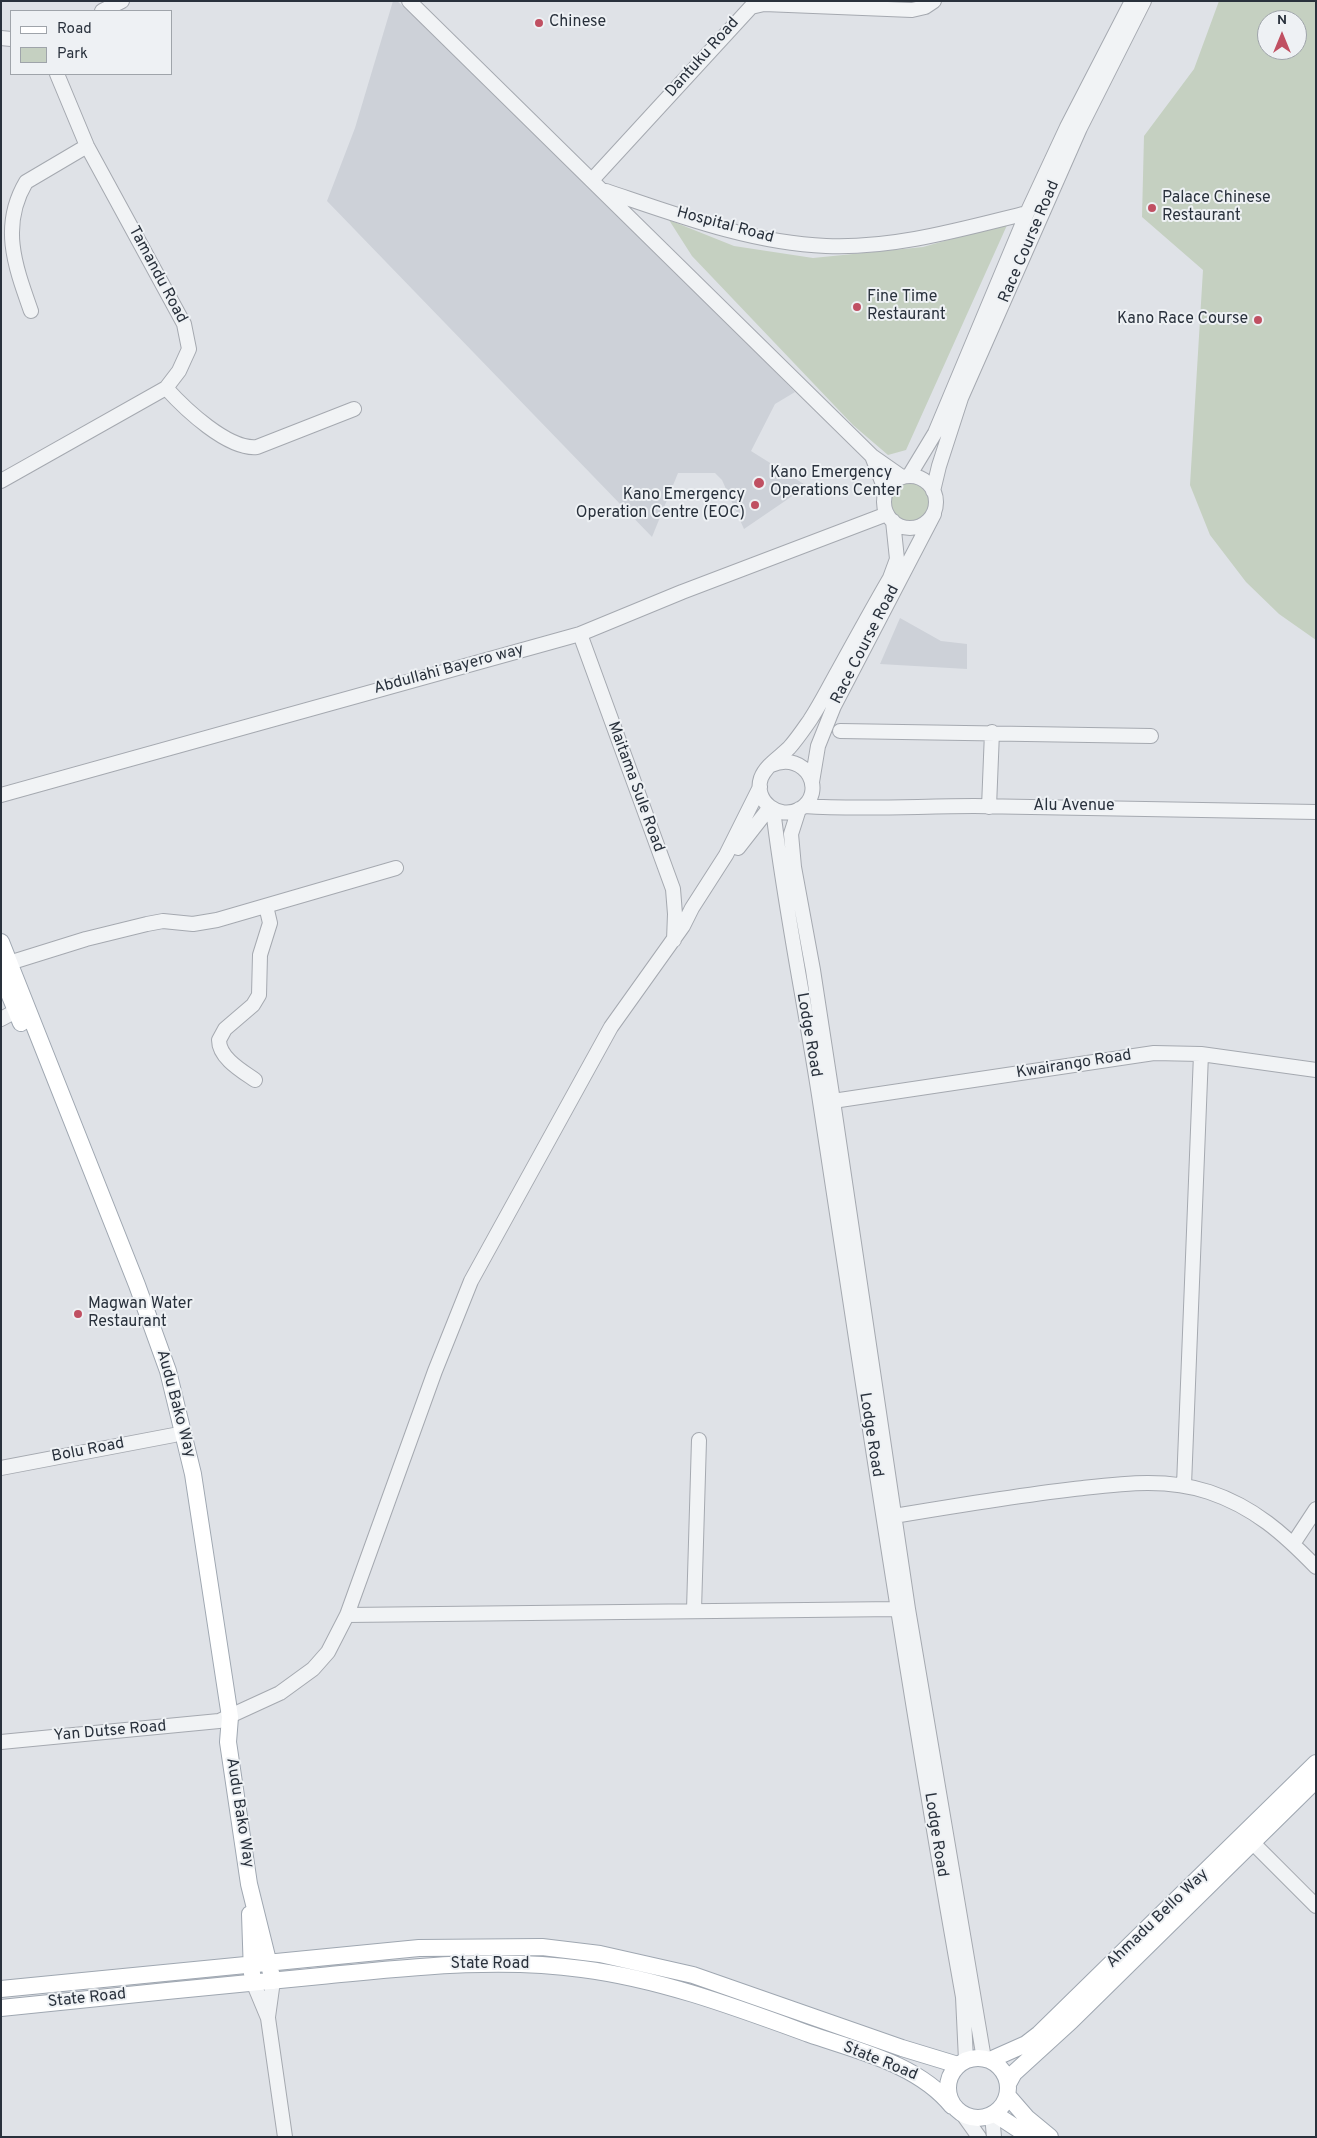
<!DOCTYPE html>
<style>
body{margin:0}
#map{position:relative;width:1317px;height:2138px;overflow:hidden;background:#dfe2e7;font-family:Overpass,sans-serif}
canvas{display:block}
.frame{position:absolute;inset:0;border:2px solid #29313c;pointer-events:none}
.legend{position:absolute;left:10px;top:10px;width:162px;height:65px;box-sizing:border-box;background:#eef1f4;border:1px solid #9fa4aa;margin:0;padding:6px 9px;list-style:none;font-size:15px;color:#29313c}
.legend li{display:flex;align-items:center;gap:10px;height:25px}
.legend b{width:25px;border:1px solid #9fa4aa}
.north{position:absolute;left:1257px;top:10px;width:50px;height:50px;box-sizing:border-box;background:#eef1f4;border:1px solid #9fa4aa;border-radius:50%;rotate:0deg;font-size:14px;font-weight:700;line-height:20px;text-align:center;color:#29313c}
.north::after{content:'';display:block;margin:auto;width:18px;height:22px;background:#c05062;clip-path:polygon(50% 0,100% 100%,50% 72%,0 100%)}
</style>
<div id="map">
<canvas width="1317" height="2138"></canvas>
<div class="frame"></div>
<ul class="legend">
<li><b style="height:6px;background:#fff"></b>Road</li>
<li><b style="height:14px;background:#c5d0c1"></b>Park</li>
</ul>
<div class="north">N</div>
</div>
<script>
const c = document.querySelector('canvas').getContext('2d');
c.lineJoin = 'round';
function paint(path, color) {
  c.fillStyle = color;
  c.fill(path, 'evenodd');
}
function stroke(path, color, width, dash) {
  c.strokeStyle = color;
  c.lineWidth = width;
  c.lineCap = dash ? 'butt' : 'round';
  c.setLineDash(dash || []);
  c.stroke(path);
}
function label(font, color, halo, rows, align = 'center') {
  c.font = font + ' Overpass,sans-serif';
  c.lineWidth = 4;
  c.setLineDash([]);
  c.textBaseline = 'middle';
  c.strokeStyle = halo;
  c.fillStyle = color;
  for (const [text, x, y, turn = 0] of rows) {
    c.save();
    c.translate(x, y);
    c.rotate((+turn || 0) * Math.PI / 180);
    c.textAlign = isNaN(turn) ? turn : align;
    if (halo) c.strokeText(text, 0, 0);
    c.fillText(text, 0, 0);
    c.restore();
  }
}
paint(new Path2D(`
 M393,1H397L452,50L696,290L795,392L775,404L751,451L807,486L744,529L722,480L715,473H678L652,537L327,201L355,128Z
 M900,618L941,641L967,644V669L880,664Z`), '#cdd1d8');
paint(new Path2D(`
 M1219,1H1316V640L1279,614L1246,582L1210,535L1190,485L1203,270L1142,217L1144,136L1194,69ZM1267,20H1297V50H1267Z
 M669,220L734,246L813,258L923,247L1008,223L906,450L888,455L853,425L692,256Z
 M890 503a20 20 0 1 1 40 0a20 20 0 1 1-40 0Z`), '#c5d0c1');
const minor = new Path2D(`
 M409,1L872,456L886,492
 M102,11L122,1
 M1,38L11,39
 M592,180L751,7L764,4L912,10L925,7L934,1
 M606,191C677,215 751,243 826,246C893,249 962,229 1027,213
 M31,311C15,266 0,226 26,182L87,146
 M166,388C185,409 228,450 257,447L354,409
 M872,456L902,477
 M909,476L935,433L1027,213L1067,127L1132,1
 M884 502a26 26 0 1 1 52 0a26 26 0 1 1-52 0Z
 M1,481L166,388L179,371L189,349L184,324L87,146L57,74
 M933,491L939,466L961,398L1080,128L1144,1
 M580,634L673,889L675,914L674,940
 M840,731L1151,736
 M771,765C807,750 827,793 800,809C779,821 753,801 761,778C766,765 780,757 789,748C797,739 803,730 810,720C820,705 829,687 838,671C855,640 872,609 890,578L897,559L893,521
 M812,782L818,746L834,706L934,514
 M1,795L580,634L682,592L887,514
 M804,806C861,810 918,806 974,806C1088,807 1202,809 1316,812
 M989,807L992,732
 M773,809C785,910 806,1008 821,1108C866,1404 910,1701 963,1997L966,2060
 M799,809L791,834L794,867L813,970L833,1101L908,1609L984,2059
 M738,848L770,807
 M9,963L86,939L147,924L163,921L193,924L217,920L396,868
 M1,1019L16,1011
 M255,1080C242,1071 219,1058 219,1040L225,1029L253,1005L259,995L260,955L270,923L266,906
 M833,1101L1154,1053L1201,1054L1316,1070
 M1,1468L174,1435
 M1184,1485L1201,1054
 M894,1516C954,1506 1014,1496 1074,1489C1119,1484 1165,1477 1209,1492C1254,1507 1284,1534 1316,1567
 M1293,1544L1316,1509
 M694,1610L699,1440
 M347,1615L898,1609
 M1,1742L219,1721L280,1693L313,1669L328,1652L347,1615L435,1371L471,1281L611,1027L683,926L692,908L726,855L760,787
 M1246,1836L1316,1906
 M253,1982L268,2018L285,2137
 M268,2017L273,1981
 M992,2115L994,2137
 M964,2116L979,2137`);
const major = new Path2D(`
 M1,942L137,1285L168,1371L193,1474L230,1717L228,1742L249,1884L273,1981
 M1,974L21,1023
 M250,1914L252,1974
 M1,1989L419,1948L542,1947L600,1954L693,1975L902,2048L958,2065
 M1,2008C108,1997 214,1986 321,1976C407,1968 495,1957 582,1969C660,1979 735,2007 809,2034C858,2051 918,2064 952,2106
 M948 2088a30 30 0 1 1 60 0a30 30 0 1 1-60 0Z
 M990,2060L1026,2044L1039,2034L1316,1763
 M1008,2084L1014,2073L1071,2021L1316,1780
 M1007,2095L1027,2118L1050,2137
 M995,2114L1030,2137`);
stroke(minor, '#a5a9b0', 16);
stroke(major, '#9fa7b1', 18);
stroke(minor, '#f1f3f5', 14);
stroke(major, '#fff', 16);
for (const [x, y, r, color] of [
 [539,23,5,"#c05062"],
 [1152,208,5,"#c05062"],
 [857,307,5,"#c05062"],
 [1258,320,5,"#c05062"],
 [759,483,6,"#c05062"],
 [755,505,5,"#c05062"],
 [78,1314,5,"#c05062"]
]) {
  const dot = new Path2D();
  dot.arc(x, y, r, 0, 2 * Math.PI);
  c.fillStyle = color;
  c.fill(dot);
  stroke(dot, '#eef1f4', 2);
}
label('16px', '#29313c', '#eef1f4', [
 ["Chinese",549,23],
 ["Palace Chinese",1162,199],
 ["Restaurant",1162,217],
 ["Fine Time",867,298],
 ["Restaurant",867,316],
 ["Kano Race Course",1248,320,"right"],
 ["Kano Emergency",770,474],
 ["Operations Center",770,492],
 ["Kano Emergency",745,496,"right"],
 ["Operation Centre (EOC)",745,514,"right"],
 ["Magwan Water",88,1305],
 ["Restaurant",88,1323]
], 'left');
label('16px', '#29313c', '#eef1f4', [
 ["Dantuku Road",703,58,-48],
 ["Hospital Road",725,226,15],
 ["Race Course Road",1030,242,-67],
 ["Tamandu Road",157,275,62],
 ["Race Course Road",866,645,-63],
 ["Abdullahi Bayero way",449,670,-15],
 ["Maitama Sule Road",635,787,70],
 ["Alu Avenue",1074,807],
 ["Lodge Road",808,1035,80],
 ["Kwairango Road",1074,1065,-9],
 ["Audu Bako Way",175,1404,75],
 ["Lodge Road",870,1435,81],
 ["Bolu Road",88,1451,-11],
 ["Yan Dutse Road",110,1732,-5],
 ["Audu Bako Way",239,1813,81],
 ["Lodge Road",935,1835,81],
 ["Ahmadu Bello Way",1158,1919,-44],
 ["State Road",490,1965],
 ["State Road",87,1999,-6],
 ["State Road",880,2062,22]
]);
</script>
